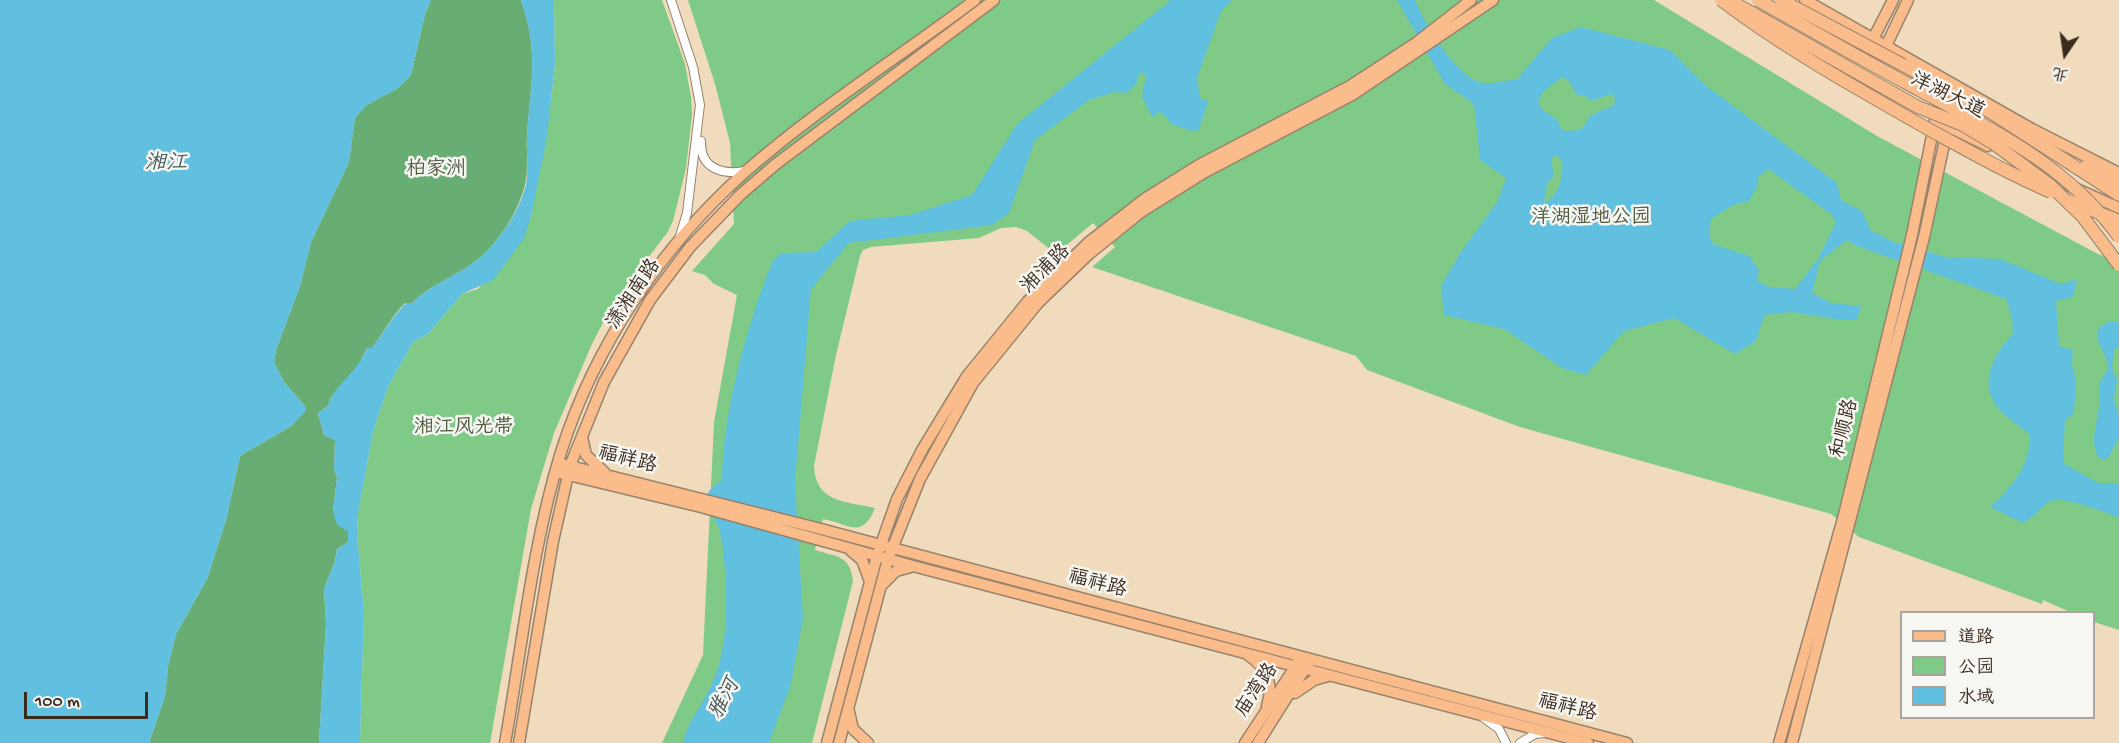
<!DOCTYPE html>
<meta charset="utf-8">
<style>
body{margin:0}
#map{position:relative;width:2119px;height:743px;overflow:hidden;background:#f0dcbc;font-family:"Gochi Hand","LXGW WenKai TC",sans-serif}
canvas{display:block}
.legend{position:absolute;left:1900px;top:611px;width:195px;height:108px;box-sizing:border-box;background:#f6f6f2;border:2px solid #aba49d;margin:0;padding:8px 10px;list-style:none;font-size:18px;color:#3b2a1e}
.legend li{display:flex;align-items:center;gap:12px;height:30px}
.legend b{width:30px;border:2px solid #aba49d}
.north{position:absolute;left:2035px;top:24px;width:60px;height:60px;-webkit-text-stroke:4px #f6f6f2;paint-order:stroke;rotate:193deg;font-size:16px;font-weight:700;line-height:24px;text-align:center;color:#3b2a1e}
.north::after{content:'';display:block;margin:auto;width:21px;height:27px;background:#3b2a1e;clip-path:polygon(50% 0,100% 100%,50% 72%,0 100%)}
.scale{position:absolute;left:24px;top:692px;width:124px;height:27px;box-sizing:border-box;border:3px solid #3b2a1e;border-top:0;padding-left:8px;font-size:18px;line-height:21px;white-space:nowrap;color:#3b2a1e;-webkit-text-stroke:4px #f6f6f2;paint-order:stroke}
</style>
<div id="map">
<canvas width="2119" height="743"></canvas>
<ul class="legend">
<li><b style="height:8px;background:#fabc8b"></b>道路</li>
<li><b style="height:16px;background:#80ca87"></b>公园</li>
<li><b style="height:16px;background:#61bfdf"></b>水域</li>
</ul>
<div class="north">北</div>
<div class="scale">100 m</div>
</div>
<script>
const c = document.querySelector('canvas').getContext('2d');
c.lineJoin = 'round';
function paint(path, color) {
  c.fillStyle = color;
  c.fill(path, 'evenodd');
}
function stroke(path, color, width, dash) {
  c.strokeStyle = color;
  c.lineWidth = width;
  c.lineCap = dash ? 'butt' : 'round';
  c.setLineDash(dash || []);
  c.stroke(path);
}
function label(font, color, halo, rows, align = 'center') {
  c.font = font + ' "Gochi Hand","LXGW WenKai TC",sans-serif';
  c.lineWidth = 5;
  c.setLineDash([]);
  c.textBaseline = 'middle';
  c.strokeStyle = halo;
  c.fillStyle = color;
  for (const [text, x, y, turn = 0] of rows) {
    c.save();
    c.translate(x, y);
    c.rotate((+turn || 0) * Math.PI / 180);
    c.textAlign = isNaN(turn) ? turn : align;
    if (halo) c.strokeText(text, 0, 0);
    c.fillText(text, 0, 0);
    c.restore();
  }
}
paint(new Path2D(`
 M554,0H662L685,64L691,97L692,115L686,168L673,221L667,233L625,288L606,317L592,344L554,433L531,509L490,743H360L364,611L357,534L358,513L373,432L388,387L413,342L428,334L462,294L478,289L531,217L551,101L555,64Z
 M688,0H1654L1877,136L2098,254L2119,261V630L2094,622V612H2070L2043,600L2042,604L1859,537L1831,514L1520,427L1367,370L1356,356L1092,267L1115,247L1093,223L1056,254L1027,231L1016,227L1001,228L979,238L871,247L863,250L860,256L836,355L814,466C816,503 845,501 875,508C862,540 849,524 823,519L815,550C837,557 850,555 853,581L812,743H662L703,655L714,422L737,295L714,284L705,275L692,271L734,224L730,143L715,84Z`), '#80ca87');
paint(new Path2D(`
 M431,0H521C539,52 531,83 527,134C526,150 529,169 525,185C519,208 506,230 490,248C465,275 437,279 412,303H405C392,316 383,333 372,348H367L357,369L331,397L328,406L318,413L324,435L335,440L334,469L337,477L333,511L348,530V542L337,549L335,561L324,589L326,623L319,743H149L165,696L168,666L176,634L207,579L226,520L240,456L291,426L305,411V406L283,381L274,362L276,350L300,286L311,242L349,162L355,118L365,106L398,88L411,75L425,14Z`), '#68ae74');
paint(new Path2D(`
 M0,0H431L425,14L411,75L398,88L365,106L355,118L349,162L311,242L300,286L276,350L274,362L283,381L305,406L306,411L291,426L240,456L226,520L207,579L176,634L168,666L165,696L149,743H0Z
 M521,0H554L555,64L547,136L531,217L523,240L493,280L462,294L428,334L413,342L388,387L373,432L358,514L357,534L364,611L360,743H319L326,623L324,589L335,561L337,549L348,542V531L337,525L333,511L337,477L334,469L335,440L324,435L318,413L328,406C334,384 358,373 367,348H372C383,333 393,316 406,303H412C437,279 465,275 490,248C506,230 520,208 526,185C529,169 526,151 527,134C531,81 539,54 521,0Z
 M1171,0H1232L1221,11L1197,78L1200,98L1208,101L1199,130L1192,131L1171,124L1164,114L1158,112L1153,118L1142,97L1146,75L1143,72L1138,76L1136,85L1126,93L1115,92L1089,100L1035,140L1009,213L992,225L849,243L811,289L795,482L803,618L791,684L769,743H683C688,720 702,706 711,686C725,656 727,622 726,590C726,577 723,537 718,526C714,515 706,511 707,497C708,488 716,485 722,480C723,410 747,326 773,260L782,253L816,252L850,221L910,215L972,195L1017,124Z
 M1397,0H1415C1423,22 1459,81 1484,83C1494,84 1507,80 1517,79L1552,38L1581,27L1670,50L1705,85L1837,183L1841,200L1862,211L1871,231L1894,242L1946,257L2000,259L2061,284L2077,279L2073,297L2056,301L2059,346L2073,350L2072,365L2076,381L2074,413L2065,421L2063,463L2098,483H2119V517C2104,513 2062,494 2049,502C2039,508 2034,518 2023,523L1990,507C2012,487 2030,466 2030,435C2019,425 2001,415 1994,402C1980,378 1996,351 2013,334L2012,317L2006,299L1857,246L1847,240L1820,261L1812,293L1831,303L1861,306L1857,320H1841L1792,312L1764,315L1756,341L1735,354L1674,318L1624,331L1586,375L1562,368L1504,329L1444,315L1441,286L1461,252L1498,201L1506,178L1480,160L1474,104L1445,84ZM1562,77L1569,81L1577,95H1585L1591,101L1611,94L1615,98L1614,105L1591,115L1581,130L1566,131L1560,128L1558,120L1541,109L1538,100L1544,91ZM1554,155L1562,159C1564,174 1560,196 1544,203L1547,183L1554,176L1551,160ZM1768,169L1831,214L1836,222L1818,259L1795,289L1770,287L1757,281L1759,270L1749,256L1713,244L1709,236L1711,219L1733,205L1749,201L1758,185V177Z
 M2109,322H2119V347H2115C2113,358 2109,370 2117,379L2114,399L2119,415V438L2107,460L2099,458C2089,441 2097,425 2099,407C2101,393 2095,383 2107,372C2110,351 2093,348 2099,327Z`), '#61bfdf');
const minor = new Path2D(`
 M671,0L693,67L700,105L687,213L680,236
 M701,141C700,169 722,175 746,171
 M1484,718L1499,729L1506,743
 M1520,743L1535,734L1544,733`);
const major = new Path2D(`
 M1805,0L2032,129L2119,173
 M1873,39L1893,0
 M1795,45L1865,84
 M1886,46L1908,0
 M1943,124L1988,146
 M2037,171L2119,208
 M582,437L586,455L604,472
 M558,463L821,529L1627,743
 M556,472L701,507L913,566L1588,743
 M851,551L862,560L869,579
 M882,585L896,571L911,567
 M1248,655C1267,668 1274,684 1267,706
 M1295,693L1314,680L1328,676
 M849,712L853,729L868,743
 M505,743C522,647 532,546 561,452C595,345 662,246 745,172C817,109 899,57 975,0
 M519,743L553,541L570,466L604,382L650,300L690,247L740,195L776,164L994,0
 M827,743L877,556L897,499L922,450L967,376L1028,301L1089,242L1146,198L1199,165L1350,86L1416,43L1471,0
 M839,743L888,559L920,479L973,383L1038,303L1089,254L1141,212L1205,172L1352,95L1493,0
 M1245,743L1299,661
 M1258,743L1309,662
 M1779,743L1844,515L1912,235L1935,121
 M1792,743L1924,237L1948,126`);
const highway = new Path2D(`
 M1903,65L1992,113L2119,195
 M2085,167L2119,183`);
stroke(minor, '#96836d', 10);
stroke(major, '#96836d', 13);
stroke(highway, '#96836d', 14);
stroke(minor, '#fff', 8);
stroke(major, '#fabc8b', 10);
stroke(highway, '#fabc8b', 12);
const highwayBridge = new Path2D(`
 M1721,0C1787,50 1858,89 1930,130C1970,152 2009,174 2051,192
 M1729,0L1918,107L1963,125L1993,143L2050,185L2083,217L2119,265
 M1758,0C1809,29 1859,58 1910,85C1987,127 2067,164 2119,237
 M1781,0L1903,65
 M2072,202L2119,221`);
stroke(highwayBridge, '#96836d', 14, []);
stroke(highwayBridge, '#fabc8b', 12);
label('20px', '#3b2a1e', '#f6f6f2', [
 ["洋湖大道",1947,97,26],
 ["湘浦路",1047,270,-45],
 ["潇湘南路",635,295,-56],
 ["和顺路",1846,429,-76],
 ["福祥路",627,461,14],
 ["福祥路",1097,585,15],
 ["庙湾路",1258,691,-56],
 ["福祥路",1567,709,14]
]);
label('20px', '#505a3e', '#f6f6f2', [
 ["柏家洲",436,171],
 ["洋湖湿地公园",1591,219],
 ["湘江风光带",464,429]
]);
label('italic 21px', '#465758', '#f6f6f2', [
 ["湘江",166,165],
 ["雅河",726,700,-63]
]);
</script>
